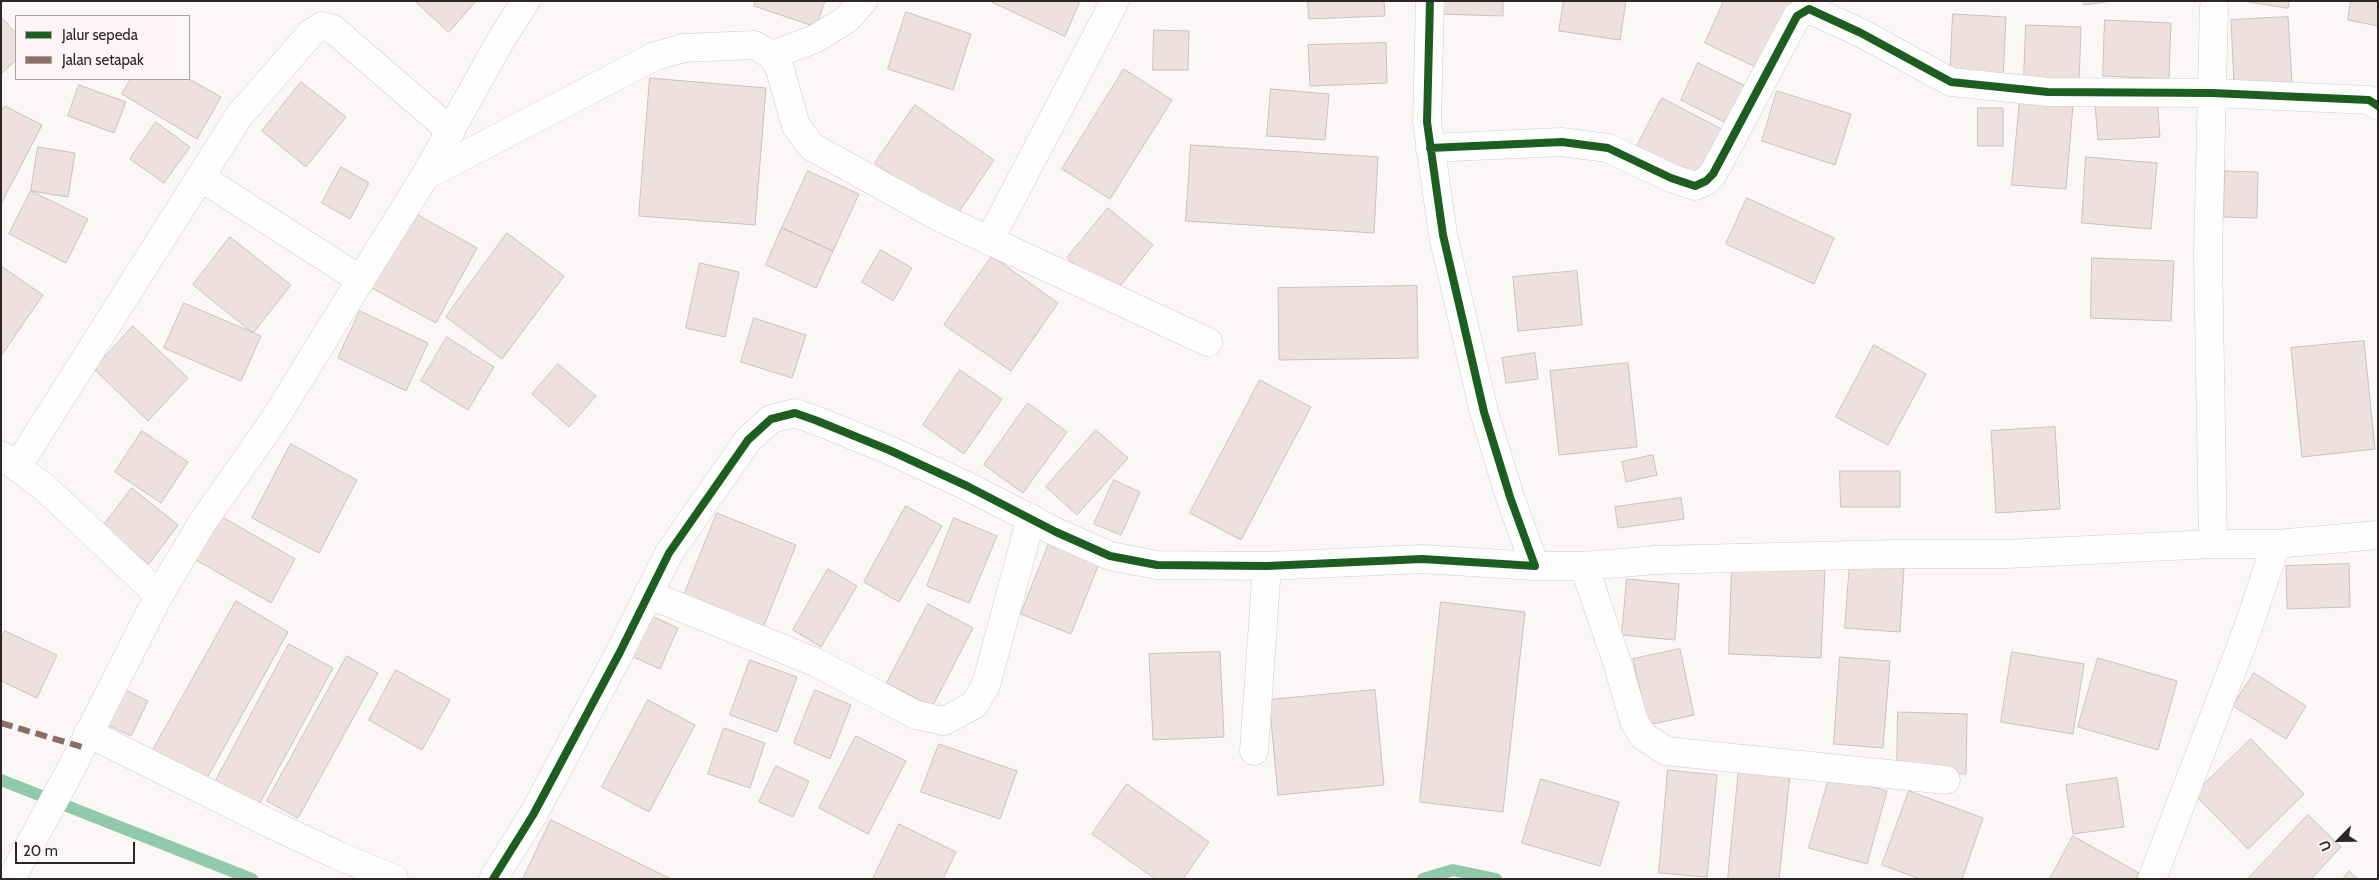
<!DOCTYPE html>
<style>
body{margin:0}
#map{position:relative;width:2379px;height:880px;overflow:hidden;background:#fbf7f7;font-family:Cabin,sans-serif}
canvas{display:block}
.frame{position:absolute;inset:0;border:2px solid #2d2526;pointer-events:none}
.legend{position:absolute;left:15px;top:15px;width:175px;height:65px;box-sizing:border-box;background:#fdf5f6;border:1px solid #aaa2a3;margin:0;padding:6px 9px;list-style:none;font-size:15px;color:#2d2526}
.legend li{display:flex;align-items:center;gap:10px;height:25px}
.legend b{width:25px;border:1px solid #aaa2a3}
.north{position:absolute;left:2314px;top:815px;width:50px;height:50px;-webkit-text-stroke:4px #fdf5f6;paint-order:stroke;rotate:247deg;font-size:14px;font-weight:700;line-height:20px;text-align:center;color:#2d2526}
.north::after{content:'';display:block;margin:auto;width:18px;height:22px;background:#2d2526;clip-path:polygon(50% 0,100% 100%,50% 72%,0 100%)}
.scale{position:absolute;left:15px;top:842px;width:120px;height:22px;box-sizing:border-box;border:2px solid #2d2526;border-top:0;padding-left:6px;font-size:15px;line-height:18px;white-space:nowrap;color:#2d2526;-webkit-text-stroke:4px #fdf5f6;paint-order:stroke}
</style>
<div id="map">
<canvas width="2379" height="880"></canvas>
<div class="frame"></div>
<ul class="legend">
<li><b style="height:6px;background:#1b5e20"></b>Jalur sepeda</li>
<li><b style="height:6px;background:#8d6e63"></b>Jalan setapak</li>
</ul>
<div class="north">U</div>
<div class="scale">20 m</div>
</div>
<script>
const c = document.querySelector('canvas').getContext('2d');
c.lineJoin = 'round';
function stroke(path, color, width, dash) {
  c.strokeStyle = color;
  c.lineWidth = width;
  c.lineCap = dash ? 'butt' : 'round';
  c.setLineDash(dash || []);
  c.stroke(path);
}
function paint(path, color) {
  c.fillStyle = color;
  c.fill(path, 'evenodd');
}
stroke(new Path2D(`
 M1,780L252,879
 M1423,879L1453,870L1496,879`), '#91caab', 12);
const building = new Path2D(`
 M415,1H476L449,32Z
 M756,1H825L816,27L754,6Z
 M990,1H1080L1065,36Z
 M1308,1H1384L1385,16L1309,19Z
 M1439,1H1503V16L1439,14Z
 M1564,1H1626L1620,40L1559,31Z
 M1724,1H1792L1760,69L1705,43Z
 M2083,1H2111L2084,5Z
 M2244,1H2289L2288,8Z
 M2351,1H2378V26L2348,20Z
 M906,12L971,34L953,90L888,69Z
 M1953,14L2006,17L2003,79L1950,76Z
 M1,17L16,33V60L1,74Z
 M2288,17L2292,82L2234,85L2231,20Z
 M2105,20L2171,23L2169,79L2103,76Z
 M2026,25L2081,27L2079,83L2024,81Z
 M1154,30L1189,31L1188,70H1153Z
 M1386,43L1387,83L1310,86L1308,45Z
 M1698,63L1754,90L1736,128L1681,100Z
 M1124,69L1172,100L1110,199L1062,169Z
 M650,78L766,88L755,225L639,216Z
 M131,79H189L221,97L197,139L122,94Z
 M301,82L346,117L306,167L262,131Z
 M79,85L126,102L114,133L68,116Z
 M1271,89L1329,94L1325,140L1267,136Z
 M1777,91L1851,114L1835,165L1762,141Z
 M1662,98L1725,131L1700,179L1637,146Z
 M2020,99L2073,105L2066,189L2012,185Z
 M2157,99L2160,137L2098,140L2095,103Z
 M915,105L994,160L955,218L875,163Z
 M5,106L42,125L1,204V113Z
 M1978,108H2003V146H1978Z
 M156,122L190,147L164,183L130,159Z
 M1191,145L1378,157L1374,233L1186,221Z
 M38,147L75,153L68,197L31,191Z
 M2086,157L2157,163L2151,229L2082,223Z
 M341,167L369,183L350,219L322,203Z
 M808,171L859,194L833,251L782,228Z
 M2225,171L2258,172L2257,218L2224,217Z
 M31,191L88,219L66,263L9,234Z
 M1747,198L1834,238L1814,284L1726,244Z
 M1108,208L1153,245L1112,296L1067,258Z
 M411,211L477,248L436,323L370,287Z
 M782,228L833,251L816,288L766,265Z
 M507,233L564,276L502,359L446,317Z
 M230,237L291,285L253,333L193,285Z
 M881,250L912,268L893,301L862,282Z
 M992,256L1058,303L1011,371L944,325Z
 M2092,258L2174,261L2171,321L2091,318Z
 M700,263L739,272L725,337L686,328Z
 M1,266L43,295L1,356Z
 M1577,271L1582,325L1518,331L1513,277Z
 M1417,286L1418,358L1279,360L1278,288Z
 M184,303L261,336L241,381L164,348Z
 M360,311L428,343L406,391L338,358Z
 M754,318L806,335L792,378L741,362Z
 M133,326L188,378L148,421L94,369Z
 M447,337L494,367L468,410L421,381Z
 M2364,341L2375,449L2302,457L2291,348Z
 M1874,345L1926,374L1888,445L1836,417Z
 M1535,353L1538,379L1506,383L1502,358Z
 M1628,363L1637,447L1559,455L1550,371Z
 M558,364L596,396L569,427L532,394Z
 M960,370L1002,399L964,454L923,425Z
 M1260,380L1311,407L1241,540L1190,513Z
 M1028,403L1067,432L1023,493L984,465Z
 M2055,427L2060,509L1996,513L1991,431Z
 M1096,430L1128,458L1077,515L1046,487Z
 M142,431L188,462L161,503L115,472Z
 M291,444L357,480L319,553L252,518Z
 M1653,455L1657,475L1626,482L1622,462Z
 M1840,471H1900V507H1841Z
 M1114,480L1140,492L1121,535L1094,524Z
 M132,488L178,525L149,564L102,527Z
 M1681,498L1684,519L1618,528L1615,507Z
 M906,506L942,526L899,602L864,582Z
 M214,512L295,559L271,603L189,556Z
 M717,513L796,545L763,628L684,595Z
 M954,518L997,536L969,603L927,586Z
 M1050,541L1100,561L1071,634L1021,614Z
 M1850,563L1904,568L1900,632L1845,628Z
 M2349,564L2350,607L2287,609L2286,566Z
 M1732,567L1825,570L1821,658L1729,654Z
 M828,569L857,586L821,647L793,630Z
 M1627,579L1679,584L1675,640L1622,635Z
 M236,601L288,632L206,780L153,750Z
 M1441,602L1525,612L1503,812L1420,802Z
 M928,604L973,628L932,707L887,683Z
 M641,611L678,628L660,669L623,652Z
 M5,631L57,655L37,698L1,681V640Z
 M289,644L333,668L256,810L213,786Z
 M1680,649L1694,715L1648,725L1633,659Z
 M1220,652L1224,737L1153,740L1149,654Z
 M2012,652L2084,664L2073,734L2001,722Z
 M347,656L378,673L298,818L267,801Z
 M1840,657L1890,661L1883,748L1834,744Z
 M2098,658L2177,681L2158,750L2078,727Z
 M750,660L797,677L777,732L730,715Z
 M396,670L450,700L422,750L369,720Z
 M2254,673L2306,706L2286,739L2233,706Z
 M117,686L148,701L131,736L101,722Z
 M815,690L851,705L830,759L794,743Z
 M1375,690L1384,785L1278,795L1269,700Z
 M648,700L695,725L649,812L602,787Z
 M1898,712L1967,714L1966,774L1897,772Z
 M724,728L765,743L750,788L708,774Z
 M856,736L906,761L868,834L819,808Z
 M2251,739L2304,794L2248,849L2194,794Z
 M939,744L1017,771L1000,819L921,792Z
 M776,766L809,781L793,817L759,802Z
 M1739,769L1790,775L1779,879H1728Z
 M1668,770L1717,775L1707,877L1659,873Z
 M1830,775L1887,791L1867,864L1809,848Z
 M2117,778L2124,827L2073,834L2066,785Z
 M1541,779L1619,802L1600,866L1522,843Z
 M1127,784L1209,842L1183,879H1155L1092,834Z
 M1909,791L1983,818L1962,879H1920L1882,865Z
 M2308,815L2341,847L2311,879H2248Z
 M551,820L671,879H523Z
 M899,824L956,852L943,879H873Z
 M2073,836L2139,873L2136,879H2050Z
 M2349,871L2358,879H2343Z`);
paint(building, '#efe0e0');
stroke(building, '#c7c1c2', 1);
const street = new Path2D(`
 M772,55L815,39L847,19L863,1
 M1430,148L1562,142L1608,148L1671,178L1695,186L1706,181L1713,174L1797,16L1809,9L1861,33L1951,82L2048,92L2212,93L2369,100L2378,106
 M425,176L655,56L684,48L754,45L772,55L780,69L796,126L812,147L941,218L1208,342
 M200,177L361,280
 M989,241L1115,1
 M1,455L45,488L159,595
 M17,467L239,116L311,33L322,26L333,29L451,131
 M2213,544L2208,252L2214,7
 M1535,566H1584L1656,560L1895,554H2006L2213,544H2276L2378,535
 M1584,566L1618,665L1634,721L1643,736L1666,751L1946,780
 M648,594L815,662L916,715L944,721L974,705L986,685L1031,518
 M88,733L273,825L335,854L394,879
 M1254,751L1267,566
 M11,879L70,771L159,595L202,523L274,420L353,292L425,176L502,38L526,1
 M493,879L533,815L620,652L669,553L748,440L771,419L795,413L815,420L889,450L967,486L1056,532L1110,556L1157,565L1267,566L1422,559L1535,566L1510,497L1484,412L1443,235L1427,122L1430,1
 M2152,879L2248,628L2276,544`);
stroke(street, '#d0cacb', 29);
stroke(street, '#fefefe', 28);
stroke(new Path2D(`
 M1,723L82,747`), '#8d6e63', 6, [12, 6]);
stroke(new Path2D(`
 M1430,148L1562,142L1608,148L1671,178L1695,186L1706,181L1713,174L1797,16L1809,9L1861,33L1951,82L2048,92L2212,93L2369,100L2378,106
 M493,879L533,815L620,652L669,553L748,440L771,419L795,413L815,420L889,450L967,486L1056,532L1110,556L1157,565L1267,566L1422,559L1535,566L1510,497L1484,412L1443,235L1427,122L1430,1`), '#1b5e20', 8);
</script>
